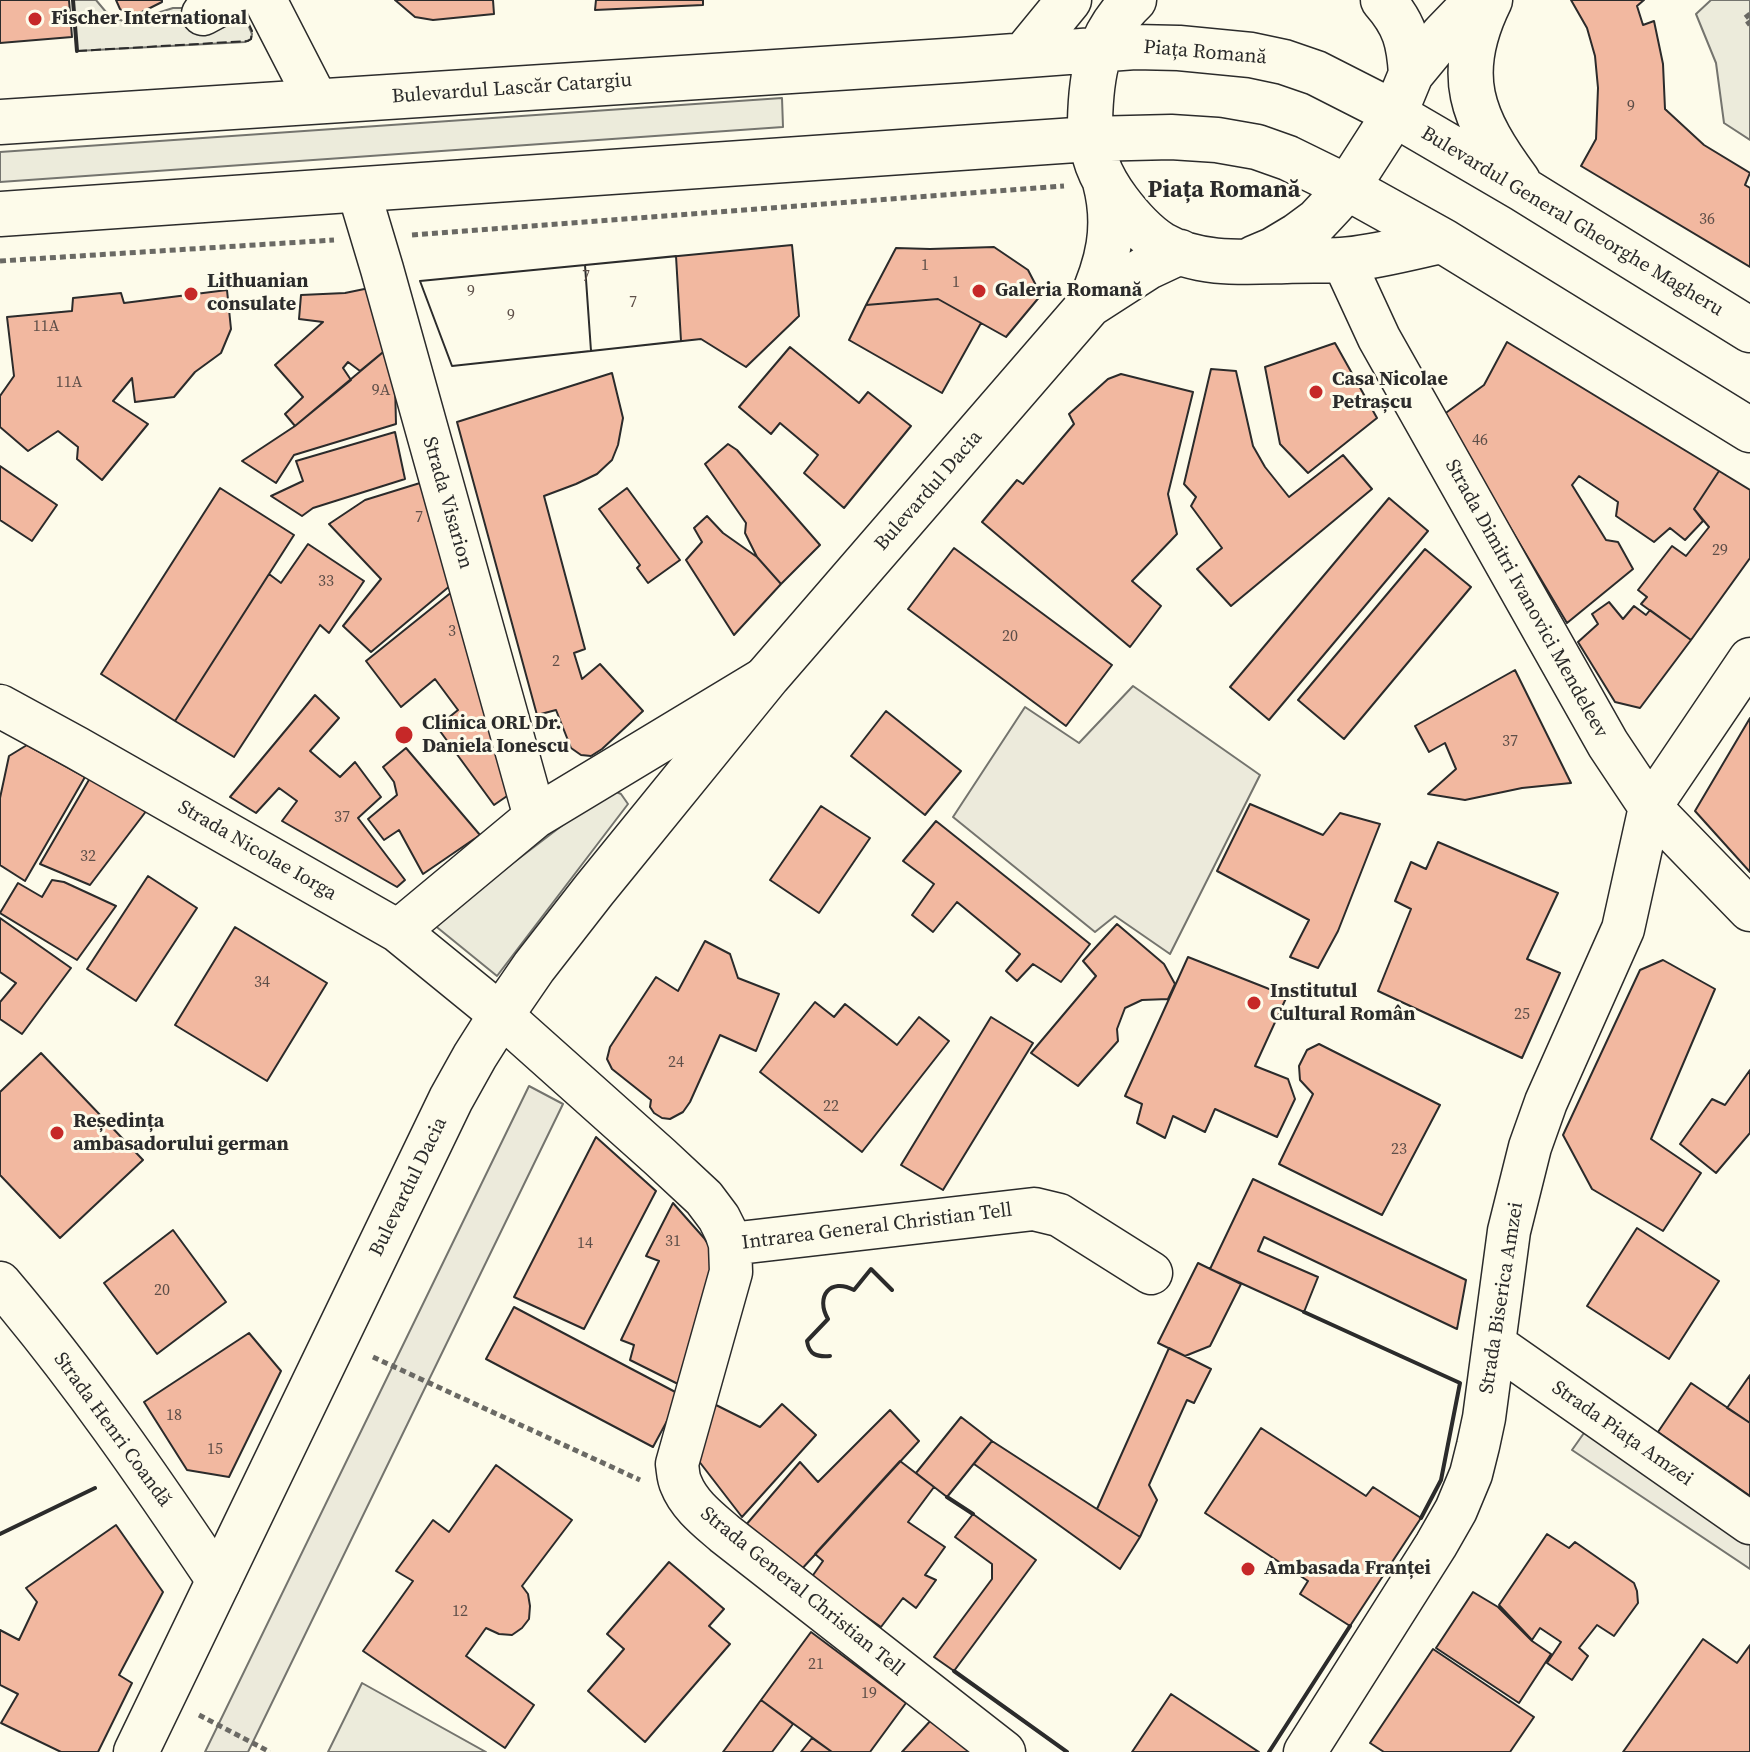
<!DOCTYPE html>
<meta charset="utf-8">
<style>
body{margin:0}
canvas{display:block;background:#fdfbea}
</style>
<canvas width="1750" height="1752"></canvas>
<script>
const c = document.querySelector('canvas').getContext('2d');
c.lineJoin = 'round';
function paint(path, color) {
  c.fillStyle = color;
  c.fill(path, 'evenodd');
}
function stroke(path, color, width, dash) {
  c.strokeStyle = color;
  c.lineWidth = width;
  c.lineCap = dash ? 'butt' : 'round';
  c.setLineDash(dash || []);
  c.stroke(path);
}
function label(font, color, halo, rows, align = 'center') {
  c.font = font + ' "Source Serif 4",serif';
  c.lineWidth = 6;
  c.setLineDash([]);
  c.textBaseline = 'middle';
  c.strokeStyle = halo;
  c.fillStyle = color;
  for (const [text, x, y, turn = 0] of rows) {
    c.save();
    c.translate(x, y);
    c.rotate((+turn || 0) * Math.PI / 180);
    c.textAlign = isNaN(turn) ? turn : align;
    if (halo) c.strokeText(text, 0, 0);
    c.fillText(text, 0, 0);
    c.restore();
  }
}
const green = new Path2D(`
 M73,0H96L106,12L126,23L173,8H189L238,0L252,34L251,39L245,42L77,51Z
 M1711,0H1750V140L1724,123L1716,63L1696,14Z
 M782,98L783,127L0,182V152Z
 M610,789L621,794L628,804L497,976L433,924Z
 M362,1683L486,1752H328Z`);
paint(green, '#ecebdb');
stroke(green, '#74746e', 2);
const parking = new Path2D(`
 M1133,686L1260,775L1170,954L1115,916L1095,932L953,817L1025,707L1079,743Z
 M529,1086L563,1104L248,1752H205Z
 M1591,1423L1750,1536V1569L1572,1450Z`);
paint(parking, '#eceadb');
stroke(parking, '#74746e', 2);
const building = new Path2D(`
 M0,0H69L72,37L0,43Z
 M116,0H162V2L142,12L128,14L120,9Z
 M395,0H493L494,14L433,20L415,17Z
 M596,0H703V5L595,10Z
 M1571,0H1644L1637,6L1643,25L1654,21L1663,64L1665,109L1704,145L1750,173L1745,185L1750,188V267L1581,166L1596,139L1598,88L1595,56L1587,28Z
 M792,245L799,316L746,367L701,339L452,366L420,281Z
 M994,247L1028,270L1041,295L1006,337L938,299L866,305L896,248L930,249Z
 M676,256L681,341L591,351L585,265Z
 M585,265L591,351L452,366L420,281Z
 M379,286L394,343L360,371L348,362L343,368L351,380L295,426L285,414L303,397L275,365L323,322L299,319L301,295L345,293Z
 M227,290L231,329L221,353L195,372L174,397L135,402L132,378L113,401L148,424L102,480L77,459L78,447L58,431L28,451L0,427V396L14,376L7,317L72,311L73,298L121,293L124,303Z
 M938,299L981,323L942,393L849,340L866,305Z
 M1507,342L1719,471L1694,509L1703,521L1685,540L1670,528L1654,542L1616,516L1618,502L1579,476L1572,485L1606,540L1618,542L1633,569L1567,623L1443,415L1484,385Z
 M394,343L396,424L294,455L276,483L242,461L295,426Z
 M1335,343L1377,418L1308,473L1280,444L1265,367Z
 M790,347L859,403L868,392L911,426L844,508L804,473L818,455L780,423L771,434L739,407Z
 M1211,369L1236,371L1253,446L1265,467L1289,497L1343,455L1372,489L1231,606L1197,569L1222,548L1191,506L1196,497L1184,484Z
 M612,373L623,418L618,445L612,460L597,474L576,484L544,496L585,649L574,653L582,679L600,664L643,711L602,749L591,756L581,755L571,748L556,710L537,715L457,422Z
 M1121,374L1193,392L1168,494L1177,534L1132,581L1161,606L1130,647L982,522L1017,480L1023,484L1074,424L1069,414L1108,379Z
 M395,432L405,479L313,508L302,516L271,496L303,481L296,461Z
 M728,444L737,450L820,545L781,584L757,557L745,533L746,523L705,464Z
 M0,466L57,505L32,541L0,520Z
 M1719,471L1750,490V558L1691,640L1641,604L1647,597L1638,590L1672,546L1686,556L1709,527L1694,509Z
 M420,483L451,585L371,652L343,626L381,579L329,524L365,500Z
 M220,488L294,535L175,721L101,674Z
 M627,488L680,560L648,583L637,568L640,565L599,509Z
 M1389,498L1428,531L1269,720L1230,687Z
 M707,516L723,533L757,557L781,584L734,635L686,560L702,542L694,528Z
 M308,544L364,581L329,633L320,625L234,757L175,721L269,574L281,583Z
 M954,548L1112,665L1066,726L908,609Z
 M1425,549L1471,587L1344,739L1298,700Z
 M453,591L510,794L494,805L437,727L458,710L435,679L401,707L366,661Z
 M1609,602L1623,619L1634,606L1646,615L1650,610L1691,640L1640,708L1615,702L1578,642L1598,624L1592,614Z
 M1515,670L1571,783L1522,788L1465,800L1428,794L1456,769L1445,743L1429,752L1415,726Z
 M315,695L339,718L310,751L340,777L355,762L381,797L358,818L405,880L397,887L282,821L297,801L279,788L256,813L230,797Z
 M886,711L961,771L925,815L851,756Z
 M1750,718V872L1695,811Z
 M27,745L85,777L25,881L0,865V798L9,756Z
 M406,748L480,835L423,874L399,830L384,840L368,819L397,795L394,782L383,767Z
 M90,778L147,810L90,885L40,864Z
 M1250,804L1323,835L1340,813L1380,824L1338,931L1318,968L1290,957L1309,920L1217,871Z
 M821,806L870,838L819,913L770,880Z
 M936,821L1090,944L1061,982L1033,964L1017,981L1006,971L1020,954L957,902L933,932L912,915L934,884L903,861Z
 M1438,842L1558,893L1527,959L1560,973L1522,1058L1378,991L1411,909L1395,901L1411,862L1426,869Z
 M148,876L197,908L136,1001L87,969Z
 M52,880L64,882L116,906L77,960L0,913L18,883L42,897Z
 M0,918L71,968L22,1034L0,1019V1002L16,983L0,972Z
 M1117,924L1164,964L1175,984L1168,999L1142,1000L1125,1008L1117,1029L1118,1041L1078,1086L1031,1053L1096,976L1083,961Z
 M235,927L327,983L267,1081L175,1025Z
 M705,941L730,954L738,978L779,994L756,1051L720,1035L690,1102L683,1112L670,1119L662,1118L654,1113L650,1107L651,1100L612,1069L607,1059L610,1047L656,977L678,991Z
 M1188,957L1287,996L1255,1066L1288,1079L1295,1099L1277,1137L1215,1109L1205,1132L1173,1116L1165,1138L1137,1123L1142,1104L1125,1096Z
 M1663,960L1715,989L1651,1139L1701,1173L1663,1231L1592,1189L1563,1135L1640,970Z
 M815,1002L834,1017L845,1004L897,1045L919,1017L949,1041L862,1152L760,1072Z
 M991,1017L1033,1043L943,1190L901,1165Z
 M1319,1044L1440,1105L1382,1215L1279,1164L1313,1094L1300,1080L1299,1066L1307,1050Z
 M41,1053L143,1160L60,1238L0,1175V1092Z
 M1750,1070V1133L1716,1173L1680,1144L1712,1099L1725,1105Z
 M596,1137L656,1191L584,1329L514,1297Z
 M1253,1179L1466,1280L1457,1329L1264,1237L1258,1251L1318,1277L1304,1312L1210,1269Z
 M673,1203L704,1238L715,1255L678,1384L630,1360L634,1345L621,1340L659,1261L646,1256Z
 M1637,1228L1719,1281L1669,1359L1587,1306Z
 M173,1230L226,1302L157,1354L104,1283Z
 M1198,1263L1241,1284L1210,1346L1185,1356L1158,1343Z
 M514,1307L681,1395L653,1447L486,1359Z
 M249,1333L281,1371L229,1477L187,1470L144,1402Z
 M1169,1348L1211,1369L1194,1403L1187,1400L1149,1485L1157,1500L1140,1537L1097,1509Z
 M1750,1375V1423L1727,1408Z
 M1691,1383L1750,1423V1496L1658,1432Z
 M714,1404L760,1427L782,1404L816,1435L742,1517L698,1460Z
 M890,1410L919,1441L800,1571L745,1526L800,1462L818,1482Z
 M961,1417L992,1441L947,1497L916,1473Z
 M1261,1428L1366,1496L1373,1487L1421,1518L1350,1626L1300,1594L1308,1581L1205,1513Z
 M992,1441L1140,1537L1120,1569L974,1464Z
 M900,1461L934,1487L908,1522L945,1547L925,1575L936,1580L916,1608L903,1598L881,1627L811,1578L823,1561L815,1554Z
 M496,1465L572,1520L522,1586L528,1594L530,1606L529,1619L522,1628L512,1635L499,1634L486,1628L466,1656L534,1705L505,1748L363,1651L413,1581L396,1571L433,1520L449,1532Z
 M973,1514L1036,1560L954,1671L934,1657L992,1579V1564L955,1537Z
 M116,1525L163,1592L119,1675L132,1683L98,1752H61L1,1723L18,1694L0,1685V1630L19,1640L37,1602L26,1588Z
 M1547,1534L1569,1548L1575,1542L1634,1583L1637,1591L1638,1603L1614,1636L1597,1625L1579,1648L1588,1656L1572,1680L1547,1663L1561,1642L1540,1628L1532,1640L1499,1605Z
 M669,1562L724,1609L709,1626L730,1644L645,1742L588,1691L624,1649L607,1634Z
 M1473,1592L1498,1607L1532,1641L1551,1654L1519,1703L1436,1648Z
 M811,1632L906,1703L870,1752H832L761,1700Z
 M1703,1639L1737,1663L1750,1645V1752H1623Z
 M1433,1649L1534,1717L1510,1752H1384L1370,1743Z
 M1171,1694L1259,1752H1132Z
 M761,1700L793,1724L772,1752H723Z
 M932,1719L973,1752H902Z
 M812,1738L832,1752H801Z`);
paint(building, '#f2b8a0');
stroke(building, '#2b2b2b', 2);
const minor = new Path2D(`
 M265,0L317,101
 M203,14L229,0
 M358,189L382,269L535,817
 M1343,260L1379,338L1608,744L1650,807L1750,910
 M0,706L77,748L398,931L501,1015L660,1157L704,1198L719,1218L726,1232L730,1244L731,1272L677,1464C678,1470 678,1478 681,1484C689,1505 709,1520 725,1534L1004,1752
 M398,931L535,817L762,680
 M730,1244L1034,1209L1059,1215L1151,1273
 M0,1283C80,1377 150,1479 219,1582
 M1494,1344L1750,1523
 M1305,1752L1436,1545L1456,1510L1471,1474L1478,1446L1484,1418L1509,1231L1530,1147L1546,1102L1623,929L1650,807L1750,659`);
const major = new Path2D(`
 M1134,0C1097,35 1091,74 1090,122C1090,153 1100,177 1118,201C1130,217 1144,233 1161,244C1199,266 1245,262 1286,261C1305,260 1323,261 1341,260C1374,258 1411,247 1443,241
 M1383,0C1405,25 1409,42 1411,74
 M1490,0C1453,75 1472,119 1518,181
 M1024,55L1069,0
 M0,122L961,60L1135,47L1179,48L1251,55L1284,62L1316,73L1375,103L1524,190L1750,330
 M0,214L1090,139L1171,137L1217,140L1257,147L1288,158L1337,182L1443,241L1750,430
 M1254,258L1273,250L1298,235L1317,221L1332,205L1347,188L1394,115L1411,74L1444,34L1477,0
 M1089,305L1148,267L1180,252
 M136,1752L451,1099L475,1056L501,1015L534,967L594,890L768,676L1089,305C1108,264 1117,227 1105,182`);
stroke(minor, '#2b2b2b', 45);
stroke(major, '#2b2b2b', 47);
stroke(new Path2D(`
 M1750,14L1745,18L1750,25
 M412,235L1064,186
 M0,261L334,240
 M373,1357L640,1480
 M199,1715L270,1752`), '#6a6964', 5, [6, 4]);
stroke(minor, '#fdfbea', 42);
stroke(major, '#fdfbea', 44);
stroke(new Path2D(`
 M77,51L248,41L251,39L252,31L241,7`), '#2b2b2b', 2, [10, 4]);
stroke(new Path2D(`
 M73,0L77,51
 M1304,1312L1460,1383L1441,1480L1421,1518
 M830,1356C817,1357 809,1355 807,1341L828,1319C815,1297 830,1277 854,1290L871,1269L892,1290
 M947,1497L973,1514
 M0,1534L95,1488
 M954,1671L1067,1752
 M1269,1752L1350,1626`), '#2b2b2b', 4);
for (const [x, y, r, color] of [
 [35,19,8,"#c62828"],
 [979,291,8,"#c62828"],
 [191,294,8,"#c62828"],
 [1316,392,8,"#c62828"],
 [404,735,10,"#c62828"],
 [1254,1003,8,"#c62828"],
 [57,1133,8,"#c62828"],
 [1248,1569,8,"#c62828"]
]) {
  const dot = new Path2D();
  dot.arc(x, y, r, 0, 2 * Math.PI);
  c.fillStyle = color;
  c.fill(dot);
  stroke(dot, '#fdfbea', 3);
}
label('16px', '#5d4e48', null, [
 ["9",1631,107],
 ["36",1707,220],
 ["1",925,266],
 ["7",586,277],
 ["1",956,283],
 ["9",471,292],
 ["7",633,303],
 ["9",511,316],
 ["11A",46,327],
 ["11A",69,383],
 ["9A",381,391],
 ["46",1480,441],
 ["7",419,518],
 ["29",1720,551],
 ["33",326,582],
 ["3",452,632],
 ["20",1010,637],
 ["2",556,662],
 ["37",1510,742],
 ["37",342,818],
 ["32",88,857],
 ["34",262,983],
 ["25",1522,1015],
 ["24",676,1063],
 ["22",831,1107],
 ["23",1399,1150],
 ["31",673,1242],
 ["14",585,1244],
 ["20",162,1291],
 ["18",174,1416],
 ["15",215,1450],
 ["12",460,1612],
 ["21",816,1665],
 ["19",869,1694]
]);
label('bold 20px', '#2b2b2b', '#fdfbea', [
 ["Fischer International",51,19],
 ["Lithuanian",207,282],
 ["consulate",207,305],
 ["Galeria Romană",995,291],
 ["Casa Nicolae",1332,380],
 ["Petrașcu",1332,403],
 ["Clinica ORL Dr.",422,724],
 ["Daniela Ionescu",422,747],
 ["Institutul",1270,992],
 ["Cultural Român",1270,1015],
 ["Reședința",73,1122],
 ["ambasadorului german",73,1145],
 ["Ambasada Franței",1264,1569]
], 'left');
label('20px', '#2b2b2b', '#fdfbea', [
 ["Piața Romană",1205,53,5],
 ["Bulevardul Lascăr Catargiu",512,89,-4],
 ["Bulevardul General Gheorghe Magheru",1572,222,31],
 ["Bulevardul Dacia",929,491,-49],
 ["Strada Visarion",447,503,74],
 ["Strada Dimitri Ivanovici Mendeleev",1526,599,61],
 ["Strada Nicolae Iorga",257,851,30],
 ["Bulevardul Dacia",409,1187,-64],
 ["Intrarea General Christian Tell",877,1227,-7],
 ["Strada Biserica Amzei",1502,1298,-81],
 ["Strada Henri Coandă",112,1430,54],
 ["Strada Piața Amzei",1622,1434,35],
 ["Strada General Christian Tell",802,1592,39]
]);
label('bold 24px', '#2b2b2b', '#fdfbea', [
 ["Piața Romană",1224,191]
]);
</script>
